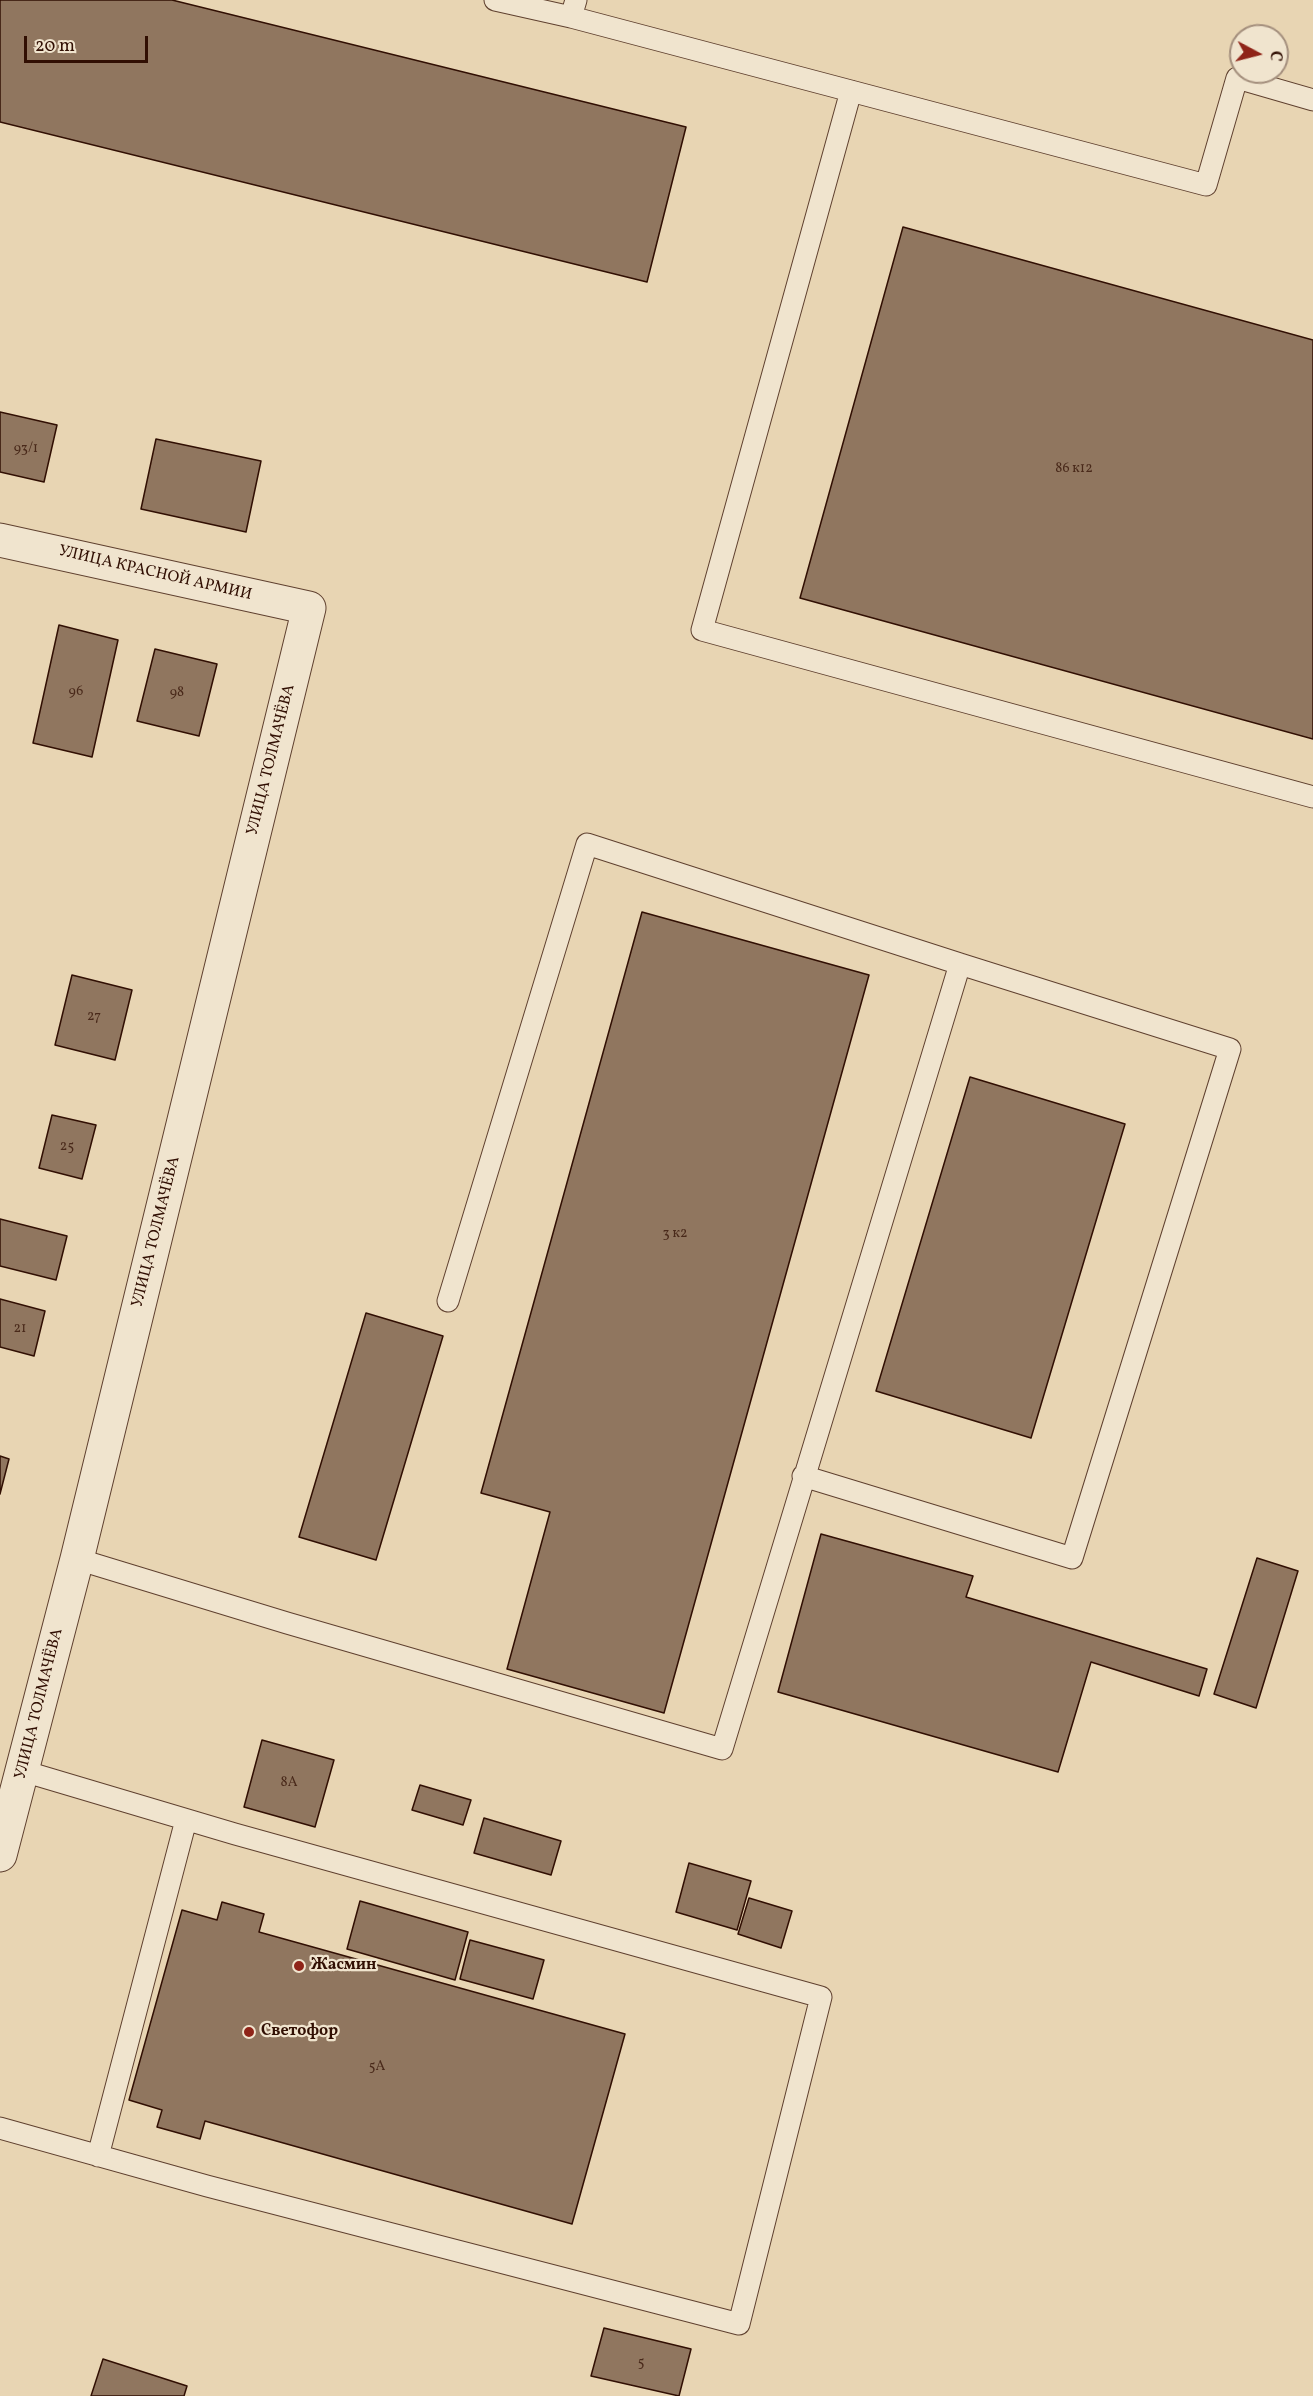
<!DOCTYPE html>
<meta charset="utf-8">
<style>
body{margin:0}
#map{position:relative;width:1313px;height:2396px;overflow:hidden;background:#e8d5b3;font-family:Vollkorn,serif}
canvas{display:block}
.north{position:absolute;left:1229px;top:24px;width:60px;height:60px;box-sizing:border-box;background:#f0e4ce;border:2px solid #a48f7d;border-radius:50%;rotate:97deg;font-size:16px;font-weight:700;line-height:24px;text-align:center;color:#310f03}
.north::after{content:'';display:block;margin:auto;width:21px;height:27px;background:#8f2418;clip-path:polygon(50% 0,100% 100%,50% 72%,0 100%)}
.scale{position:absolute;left:24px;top:36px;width:124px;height:27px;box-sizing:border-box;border:3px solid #310f03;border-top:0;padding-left:8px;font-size:18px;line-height:21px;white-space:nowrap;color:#310f03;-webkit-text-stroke:4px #f0e4ce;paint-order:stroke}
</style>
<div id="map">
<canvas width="1313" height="2396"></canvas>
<div class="north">С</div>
<div class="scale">20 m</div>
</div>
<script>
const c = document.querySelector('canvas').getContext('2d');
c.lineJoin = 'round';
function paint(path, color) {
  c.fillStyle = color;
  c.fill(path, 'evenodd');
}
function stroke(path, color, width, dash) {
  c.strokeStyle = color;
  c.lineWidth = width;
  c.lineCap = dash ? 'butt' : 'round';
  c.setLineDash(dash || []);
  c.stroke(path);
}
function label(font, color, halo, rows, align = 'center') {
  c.font = font + ' Vollkorn,serif';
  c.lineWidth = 4.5;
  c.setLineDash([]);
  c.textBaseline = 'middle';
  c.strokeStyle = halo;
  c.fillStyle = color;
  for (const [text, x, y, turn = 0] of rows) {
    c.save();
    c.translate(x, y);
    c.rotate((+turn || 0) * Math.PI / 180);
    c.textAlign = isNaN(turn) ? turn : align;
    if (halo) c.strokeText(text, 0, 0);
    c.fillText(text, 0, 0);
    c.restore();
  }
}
const building = new Path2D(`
 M0,0H172L686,127L647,282L0,122Z
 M903,227L1313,340V739L800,598Z
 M0,412L57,425L44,482L0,472Z
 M156,439L261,461L246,532L141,509Z
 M59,625L118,640L92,757L33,743Z
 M155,649L217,664L199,736L137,721Z
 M642,912L869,975L664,1713L507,1669L550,1512L481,1493Z
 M72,975L132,990L115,1060L55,1045Z
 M970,1077L1125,1124L1031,1438L876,1391Z
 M52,1115L96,1125L82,1179L39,1168Z
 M0,1219L67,1236L56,1280L0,1266Z
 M0,1299L45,1311L34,1356L0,1347Z
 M366,1313L443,1336L376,1560L299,1537Z
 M0,1456L9,1459L0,1494Z
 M821,1534L973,1576L966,1597L1207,1669L1199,1696L1091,1662L1058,1772L778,1692Z
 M1257,1558L1298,1571L1256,1708L1214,1694Z
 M262,1740L334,1760L315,1827L244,1807Z
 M420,1785L471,1800L463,1825L412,1810Z
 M484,1818L561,1841L551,1875L474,1853Z
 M689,1863L751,1881L737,1930L676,1912Z
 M749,1898L792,1911L781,1948L738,1934Z
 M360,1901L468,1932L455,1980L347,1949Z
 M222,1902L264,1914L259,1932L625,2034L572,2224L205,2121L200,2139L157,2127L162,2110L129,2100L182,1910L217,1920Z
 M470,1940L544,1960L533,1999L460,1979Z
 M604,2328L691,2349L679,2396L591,2376Z
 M103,2359L187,2386L184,2396H91Z`);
paint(building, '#90765f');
stroke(building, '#310f03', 1.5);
const service = new Path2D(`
 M495,0L571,17L576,0
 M571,17L1206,185L1237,78L1313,100
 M851,91L702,630L1313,797
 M803,1476L1072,1558L1230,1049L960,964
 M77,1559L287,1623L722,1749L960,964L587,844L448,1301
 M0,2128L207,2186L739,2324L821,1997L235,1834L23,1771
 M98,2156L186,1820`);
const minor = new Path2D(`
 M0,540L309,608L77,1559L0,1855`);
stroke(service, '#5f402f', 23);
stroke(minor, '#5f402f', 35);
stroke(service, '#f0e4ce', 21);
stroke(minor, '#f0e4ce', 33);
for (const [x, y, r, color] of [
 [299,1966,6,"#8f2418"],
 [249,2032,6,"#8f2418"]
]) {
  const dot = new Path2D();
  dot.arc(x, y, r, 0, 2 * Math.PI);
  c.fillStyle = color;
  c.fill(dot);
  stroke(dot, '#f0e4ce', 2);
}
label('14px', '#49291a', null, [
 ["93/1",26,449],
 ["86 к12",1074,469],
 ["96",76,692],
 ["98",177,693],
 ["27",94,1017],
 ["25",67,1147],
 ["3 к2",675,1234],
 ["21",20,1329],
 ["8А",289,1783],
 ["5А",377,2067],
 ["5",641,2363]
]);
label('16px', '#310f03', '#f0e4ce', [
 ["УЛИЦА КРАСНОЙ АРМИИ",155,574,13],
 ["УЛИЦА ТОЛМАЧЁВА",272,760,-76],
 ["УЛИЦА ТОЛМАЧЁВА",157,1232,-76],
 ["УЛИЦА ТОЛМАЧЁВА",40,1704,-76]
]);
label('bold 16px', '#310f03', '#f0e4ce', [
 ["Жасмин",311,1966],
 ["Светофор",261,2032]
], 'left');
</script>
